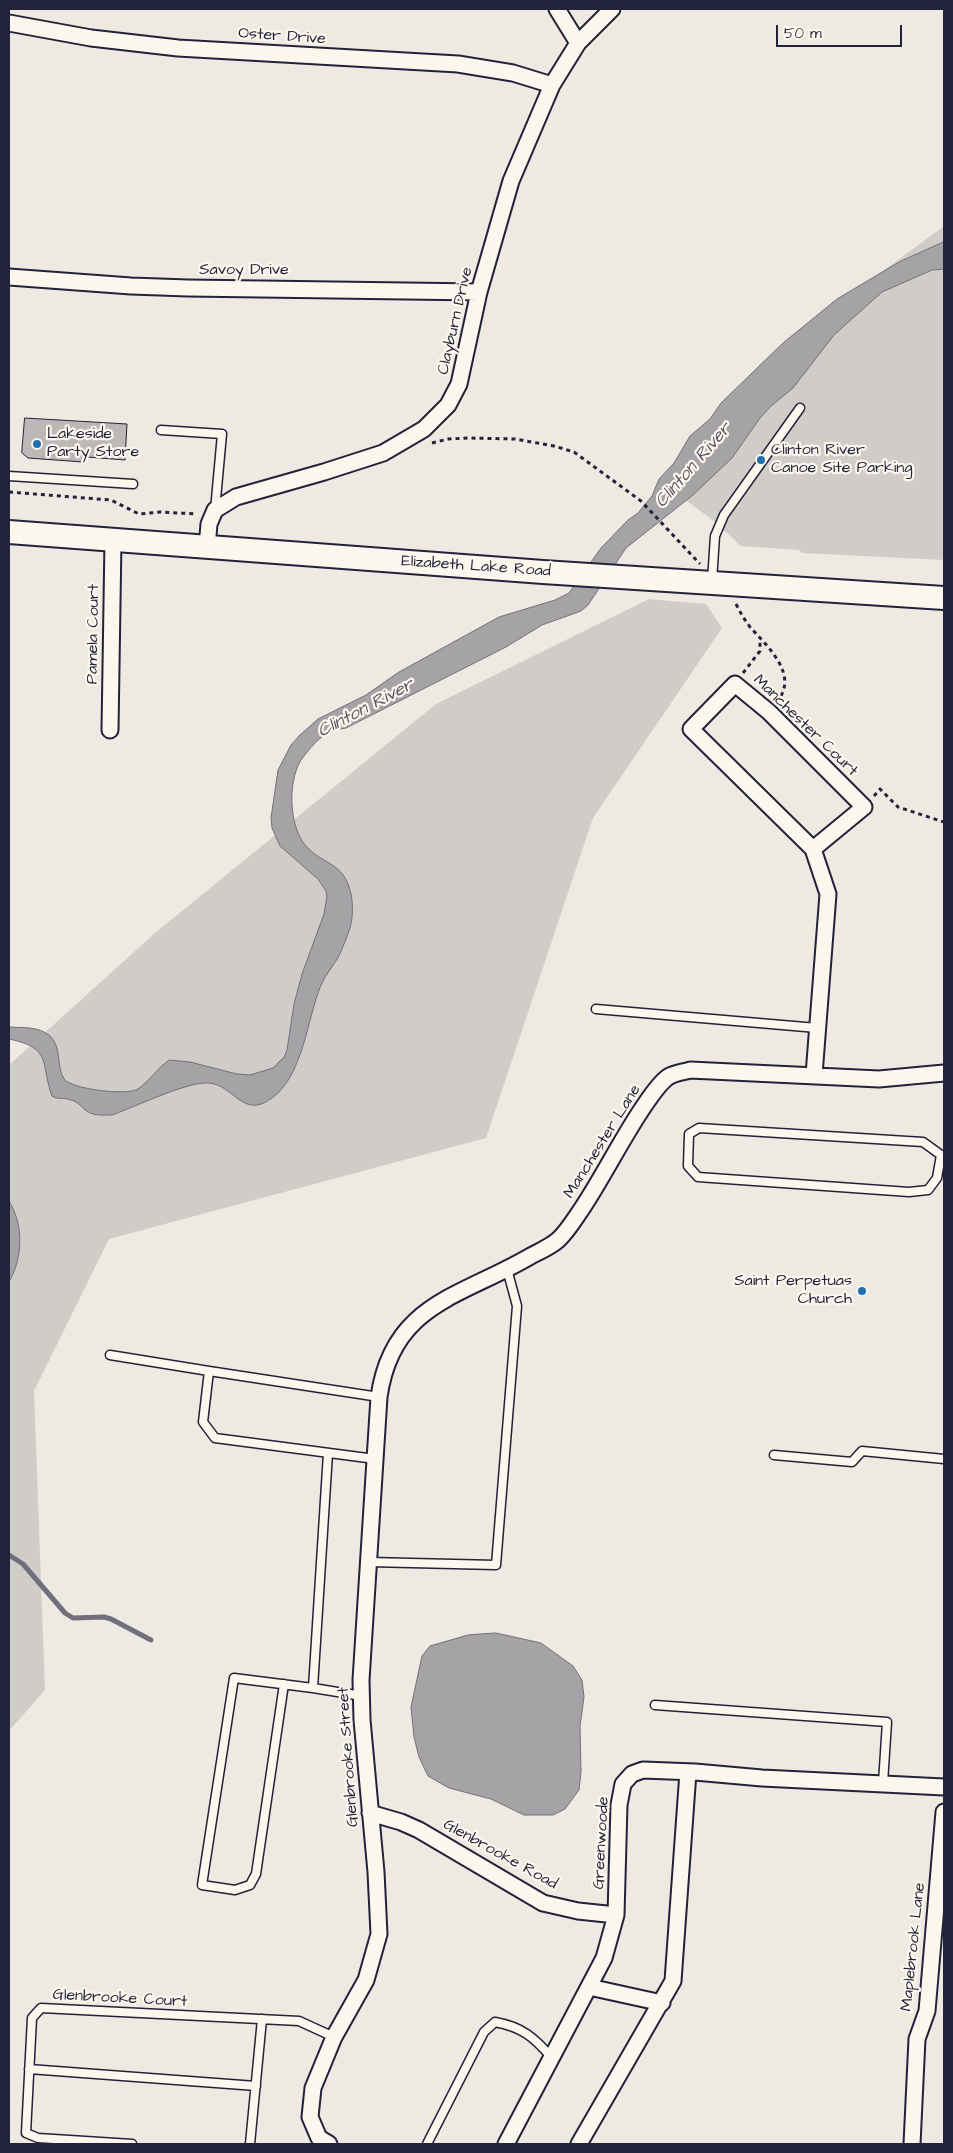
<!DOCTYPE html>
<style>
body{margin:0}
#map{position:relative;width:953px;height:2153px;overflow:hidden;background:#eeeae2;font-family:"Architects Daughter",sans-serif}
canvas{display:block}
.frame{position:absolute;inset:0;border:10px solid #22223b;pointer-events:none}
.scale{position:absolute;left:776px;top:25px;width:126px;height:22px;box-sizing:border-box;border:2px solid #22223b;border-top:0;padding-left:6px;font-size:15px;line-height:18px;white-space:nowrap;color:#22223b;-webkit-text-stroke:4px #fbf7ec;paint-order:stroke}
</style>
<div id="map">
<canvas width="953" height="2153"></canvas>
<div class="frame"></div>
<div class="scale">50 m</div>
</div>
<script>
const c = document.querySelector('canvas').getContext('2d');
c.lineJoin = 'round';
function paint(path, color) {
  c.fillStyle = color;
  c.fill(path, 'evenodd');
}
function stroke(path, color, width, dash) {
  c.strokeStyle = color;
  c.lineWidth = width;
  c.lineCap = dash ? 'butt' : 'round';
  c.setLineDash(dash || []);
  c.stroke(path);
}
function label(font, color, halo, rows, align = 'center') {
  c.font = font + ' "Architects Daughter",sans-serif';
  c.lineWidth = 4.5;
  c.setLineDash([]);
  c.textBaseline = 'middle';
  c.strokeStyle = halo;
  c.fillStyle = color;
  for (const [text, x, y, turn = 0] of rows) {
    c.save();
    c.translate(x, y);
    c.rotate((+turn || 0) * Math.PI / 180);
    c.textAlign = isNaN(turn) ? turn : align;
    if (halo) c.strokeText(text, 0, 0);
    c.fillText(text, 0, 0);
    c.restore();
  }
}
paint(new Path2D(`
 M944,226V560L802,553L799,550L741,546L714,521L683,498L790,340Z
 M649,599L706,604L722,628L593,818L486,1138L109,1239L34,1391L45,1690L9,1731V1065L155,933L436,704Z`), '#d0cdc9');
const water = new Path2D(`
 M944,242V269L932,270L882,292L834,335L793,388L771,406L760,418L732,458L693,495L626,548L588,605L581,611L542,625L506,647L346,728C324,731 317,740 304,756C287,776 288,826 306,846C322,865 344,861 351,894C353,904 353,918 350,928C347,937 343,947 339,956C333,966 326,974 321,985C307,1019 303,1076 272,1098C243,1120 234,1085 209,1083C188,1081 135,1107 112,1115C104,1115 95,1116 88,1112C82,1108 79,1102 71,1100C64,1097 58,1100 52,1096C40,1063 53,1048 9,1039V1027C22,1028 39,1026 50,1036C62,1047 56,1066 64,1079C71,1089 127,1096 138,1089C150,1081 157,1068 169,1060L190,1062L237,1074L250,1075L273,1068L284,1057L287,1050L294,1004L302,974L324,914L327,896L326,891L318,879L280,846L272,828L271,818L278,770L291,745L300,735L318,719L366,695L399,672L499,617L555,600L569,593L601,548L628,520L638,513L652,496L659,479L674,463L690,436L710,419L721,403L783,343L837,299L899,262Z
 M9,1201C24,1225 23,1258 9,1282Z
 M496,1633L541,1643L573,1666L582,1680L584,1697L580,1726L581,1772L579,1790L565,1809L553,1815H524L491,1799L449,1788L428,1776L419,1757L414,1737L411,1707L422,1656L430,1646L468,1635Z`);
paint(water, '#a6a3a7');
stroke(water, '#716f7c', 1);
stroke(new Path2D(`
 M9,1555L23,1564L65,1613L73,1618L104,1617L111,1619L151,1640`), '#716f7c', 5);
const building = new Path2D(`
 M25,418L127,424L125,460L87,457L83,462L28,458L22,453Z`);
paint(building, '#bcb8b8');
stroke(building, '#22223b', 1);
const lane = new Path2D(`
 M161,430L222,434L215,510
 M9,476L133,484
 M712,581L715,536L724,515L800,408
 M596,1009L817,1028
 M941,1155L937,1178L928,1190L909,1192L698,1177L688,1166L689,1134L699,1128L923,1142L941,1155H944
 M110,1355L209,1371
 M328,1453L313,1688L362,1696
 M774,1455L852,1462L862,1451L944,1459
 M375,1459L215,1438L203,1422L209,1371L379,1397
 M369,1562L496,1565L517,1306L507,1269
 M284,1684L256,1874L250,1885L235,1890L202,1885L234,1678L313,1688
 M655,1705L887,1722L883,1783
 M29,2069L256,2086
 M132,2144L38,2138L26,2133L32,2018L41,2008L299,2021L334,2037
 M250,2144L262,2019
 M427,2144L484,2032L495,2022C522,2027 534,2037 552,2058`);
const street = new Path2D(`
 M557,9L578,43
 M9,23L91,38L178,48L458,64L513,73L552,85
 M9,277L131,286L188,288L479,292
 M207,547L209,524L215,510L236,497L324,472L383,453L424,429L448,405L459,384L479,292L511,181L552,85L578,43L612,9
 M110,730L113,540
 M813,849L864,807L769,712L735,684L691,729L813,849L828,894L814,1075
 M370,1813L401,1822L419,1830L543,1903L578,1911L616,1915
 M589,1987L662,2003
 M329,2144L319,2138L310,2117L313,2088L334,2037L366,1980L379,1934L376,1872L362,1720L361,1680L379,1397C392,1304 460,1297 529,1257C538,1252 550,1247 558,1240C567,1232 574,1220 581,1210C603,1177 620,1142 642,1109C649,1099 658,1084 668,1077C674,1073 684,1072 690,1070L879,1079L944,1073
 M506,2144L604,1958L616,1915L619,1805L623,1784L632,1774L643,1770L695,1772L762,1778L944,1787
 M579,2144L673,1981L688,1772
 M912,2144L917,2039L927,2011L944,1812`);
const secondary = new Path2D(`
 M9,532L543,572L944,598`);
stroke(lane, '#22223b', 11);
stroke(street, '#22223b', 19);
stroke(secondary, '#22223b', 26);
stroke(new Path2D(`
 M432,443L448,439L468,438L515,439L554,446L574,452L641,501L700,564
 M9,492L111,500L139,514L160,512L197,514
 M736,604C740,612 744,619 750,627C766,645 799,674 778,700
 M743,673L760,651V638
 M874,796L880,789L898,807L944,822`), '#22223b', 3, [4, 4]);
stroke(lane, '#fbf7ec', 8);
stroke(street, '#fbf7ec', 15);
stroke(secondary, '#fbf7ec', 22);
for (const [x, y, r, color] of [
 [37,444,5,"#1f6fb2"],
 [761,460,5,"#1f6fb2"],
 [862,1291,5,"#1f6fb2"]
]) {
  const dot = new Path2D();
  dot.arc(x, y, r, 0, 2 * Math.PI);
  c.fillStyle = color;
  c.fill(dot);
  stroke(dot, '#fbf7ec', 2);
}
label('16px', '#22223b', '#fbf7ec', [
 ["Oster Drive",282,37,4],
 ["Savoy Drive",244,271],
 ["Clayburn Drive",456,321,-77],
 ["Elizabeth Lake Road",476,567,4],
 ["Pamela Court",94,634,-89],
 ["Manchester Court",805,726,44],
 ["Manchester Lane",603,1142,-58],
 ["Glenbrooke Street",349,1757,-94],
 ["Greenwoode",602,1843,-87],
 ["Glenbrooke Road",500,1855,29],
 ["Maplebrook Lane",914,1947,-84],
 ["Glenbrooke Court",120,1999,3]
]);
label('16px', '#22223b', '#fbf7ec', [
 ["Lakeside",47,435],
 ["Party Store",47,453],
 ["Clinton River",771,451],
 ["Canoe Site Parking",771,469],
 ["Saint Perpetuas",852,1282,"right"],
 ["Church",852,1300,"right"]
], 'left');
label('italic 18px', '#575666', '#fbf7ec', [
 ["Clinton River",694,466,-49],
 ["Clinton River",366,709,-28]
]);
</script>
